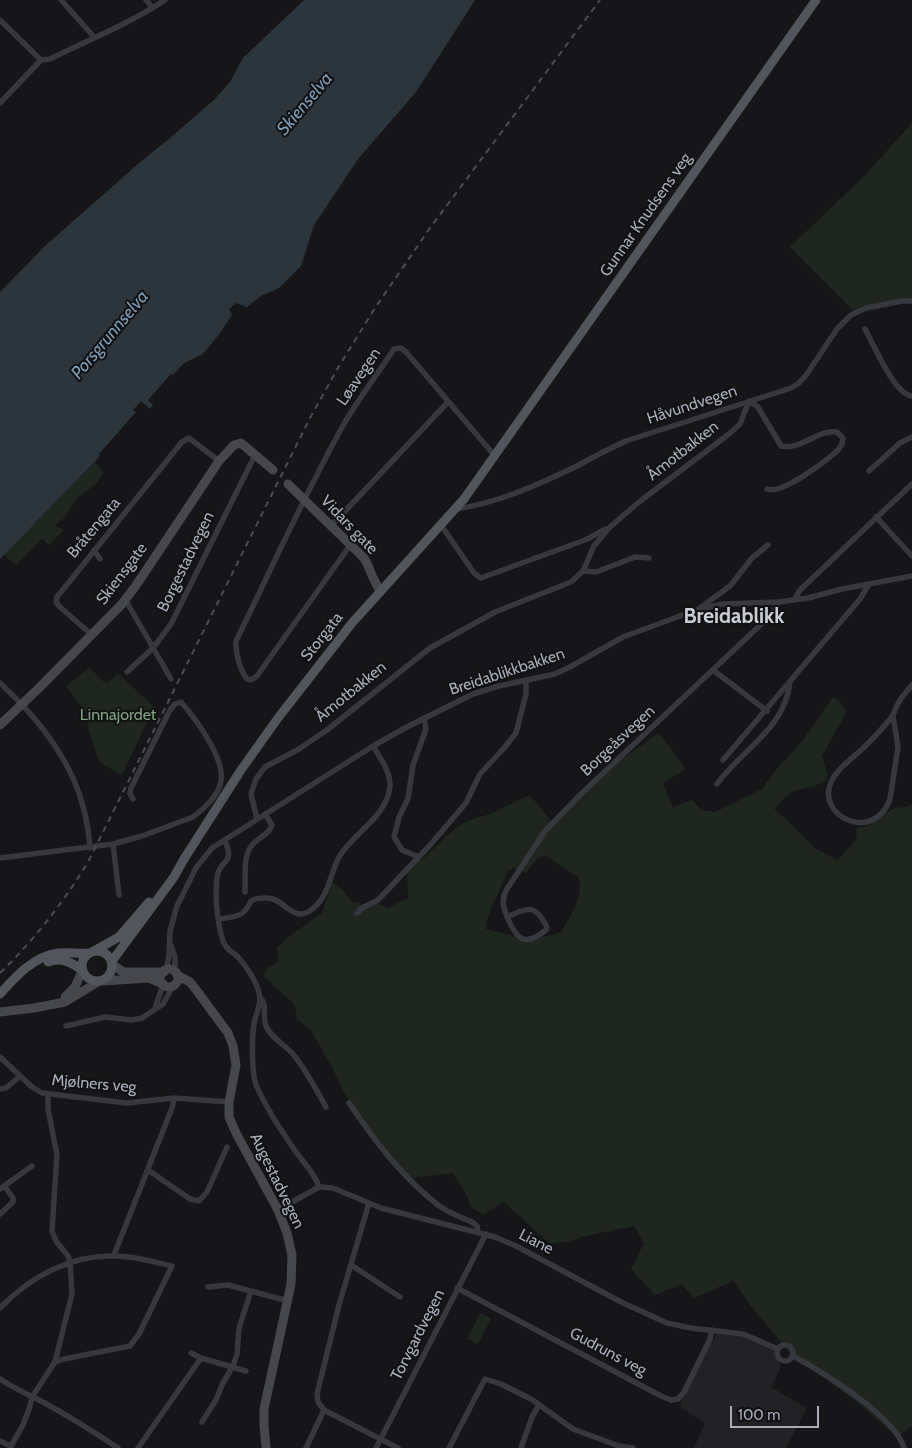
<!DOCTYPE html>
<meta charset="utf-8">
<style>
body{margin:0}
#map{position:relative;width:912px;height:1448px;overflow:hidden;background:#161618;font-family:Cabin,sans-serif}
canvas{display:block}
.scale{position:absolute;left:730px;top:1406px;width:89px;height:22px;box-sizing:border-box;border:2px solid #a8adb8;border-top:0;padding-left:6px;font-size:15px;line-height:18px;white-space:nowrap;color:#a8adb8;-webkit-text-stroke:4px #111113;paint-order:stroke}
</style>
<div id="map">
<canvas width="912" height="1448"></canvas>
<div class="scale">100 m</div>
</div>
<script>
const c = document.querySelector('canvas').getContext('2d');
c.lineJoin = 'round';
function paint(path, color) {
  c.fillStyle = color;
  c.fill(path, 'evenodd');
}
function stroke(path, color, width, dash) {
  c.strokeStyle = color;
  c.lineWidth = width;
  c.lineCap = dash ? 'butt' : 'round';
  c.setLineDash(dash || []);
  c.stroke(path);
}
function label(font, color, halo, rows, align = 'center') {
  c.font = font + ' Cabin,sans-serif';
  c.lineWidth = 4;
  c.setLineDash([]);
  c.textBaseline = 'middle';
  c.strokeStyle = halo;
  c.fillStyle = color;
  for (const [text, x, y, turn = 0] of rows) {
    c.save();
    c.translate(x, y);
    c.rotate((+turn || 0) * Math.PI / 180);
    c.textAlign = isNaN(turn) ? turn : align;
    if (halo) c.strokeText(text, 0, 0);
    c.fillText(text, 0, 0);
    c.restore();
  }
}
paint(new Path2D(`
 M717,1334L738,1335L773,1349L781,1367L771,1387L807,1408L786,1448H694L705,1423L680,1407L684,1392L693,1372Z`), '#222225');
paint(new Path2D(`
 M912,123V301L855,312L790,247L864,176Z
 M92,459L104,472L95,485L77,498L64,518L55,526L64,530L49,545L42,539L16,565L3,554Z
 M89,667L106,684L118,673L154,707L122,775L99,762L89,732L86,712L66,687Z
 M833,697L838,700L847,711L822,756L827,773V780L815,786L793,791L774,808L816,849L838,860L856,840L857,828C874,825 879,817 893,809C899,806 906,809 912,804V1426L897,1437L860,1404L791,1354L754,1310L733,1281L694,1298L682,1284L655,1295L631,1269L644,1243L634,1226L586,1236L570,1241L550,1244L504,1202L483,1215L471,1207L467,1196L453,1173L410,1178L380,1143L343,1091L332,1067L310,1029L297,1019L295,1005L263,976L267,969L279,961L277,948L290,936L322,913L332,882L343,890L352,902L365,904L370,901L388,908L408,898L407,869L414,860H422C435,848 447,834 462,824C473,817 484,817 495,812C507,806 518,800 530,795L551,821C585,789 620,759 659,733L686,769L663,783L673,807L692,800L702,810L715,812L762,789L775,771L803,740ZM545,855L579,878C583,898 571,915 561,932C534,942 512,936 486,929L488,916L508,871L513,868L526,873L537,859Z
 M480,1313L491,1319L478,1344L467,1339Z`), '#1e261f');
paint(new Path2D(`
 M304,0H475L416,92L358,159L314,225L301,266L279,288L261,296L247,307L236,303L229,309L232,315L220,333L203,354L184,363L173,375L171,374L148,400L153,405L150,409L141,401L133,410L136,412L99,454L100,456L0,559V292L45,246L139,163L170,138L214,100L230,82L243,58Z`), '#2c353c');
stroke(new Path2D(`
 M61,0L94,37
 M146,0L153,8
 M0,20L41,60
 M41,60L50,59C88,40 129,24 165,0
 M0,103L41,60
 M865,329C874,345 894,394 912,396
 M869,471L900,443L912,437
 M456,509C498,503 537,485 575,467C592,458 608,449 626,441L791,388L799,383L807,374L837,329L851,315L866,308L902,301H912
 M876,517L912,556
 M441,525L474,573L481,578L585,540L606,529
 M331,526L448,402
 M351,544L257,676L251,680L247,679C240,670 235,652 236,641C272,568 305,493 345,422C360,397 378,373 394,349L401,348L406,352L495,456
 M94,550L100,559
 M583,571L596,572L635,557L649,558
 M125,599L171,679
 M794,600L800,590L912,484
 M700,608L730,586L752,558L768,545
 M92,635L60,607L56,602L57,597L182,442L189,438L219,461
 M713,670L767,711
 M127,672L153,648L171,624L255,455
 M0,683C37,717 72,759 84,810C87,822 89,835 90,848
 M893,716L898,747L890,799C875,843 816,818 831,782C837,769 850,760 860,751C871,741 882,729 891,718C895,713 895,708 898,704C901,697 907,691 912,685
 M723,760L860,599L869,584
 M717,784C742,749 785,729 790,682
 M257,819L251,794L256,779L265,767L299,749L327,730L430,648L495,612L571,582L583,571L594,546L610,527L639,502L729,434L740,424L749,401L758,407L781,446C800,451 818,429 837,432L843,438L842,444L838,450C826,461 782,495 767,489
 M224,840C237,864 219,859 217,877C215,897 217,922 223,941C225,949 233,952 238,957C246,966 257,982 259,993C262,1004 256,1013 254,1023C252,1037 251,1075 257,1087C267,1110 282,1132 296,1152C304,1163 315,1174 319,1187
 M113,844L119,895
 M419,857L402,850L394,837L399,817L408,799L413,765L426,729L424,718
 M0,858L113,844L142,836L193,817C204,809 219,795 221,781C225,758 195,718 181,702L175,704L170,710L131,788L130,793L133,799
 M245,892C246,878 242,855 253,844C259,837 269,835 272,825L265,814
 M357,913L362,908L378,900L431,844L466,803L480,774L505,747L516,733L526,694V680
 M507,917C529,907 535,904 547,927L546,930C525,947 517,940 508,919C504,908 500,901 507,889L545,831L580,795L772,614L779,602
 M219,919C226,918 236,917 241,914C254,906 243,897 268,898C282,898 293,921 308,912C329,900 329,876 339,857C353,833 386,818 390,787C391,772 380,758 373,746
 M171,945L175,957V973
 M166,970L169,956L170,931L177,906L196,868L212,848L373,746L405,728L473,694L499,686L555,674L570,667L623,637L699,609L723,604L779,602L808,598L842,589L912,576
 M260,997C268,1006 262,1016 266,1026C270,1037 285,1045 293,1054C306,1070 316,1089 326,1107
 M155,1008L163,985
 M66,1026L105,1017L132,1020L142,1018L163,1004L173,986
 M0,1057L32,1087L42,1093L127,1103L174,1098L229,1102
 M0,1089L6,1088L20,1076
 M349,1103C374,1140 402,1177 438,1205C448,1213 461,1217 472,1222L477,1226L478,1233
 M148,1170L190,1199L199,1201L207,1192L227,1147
 M0,1189L32,1166
 M369,1203L339,1305L317,1394L318,1402L324,1410L398,1448
 M278,1210L319,1187L333,1188L381,1208L495,1237L516,1246L623,1303L667,1323L691,1328L743,1334L778,1349
 M0,1214L13,1202V1198L5,1187
 M114,1255L172,1108L174,1098
 M351,1265L400,1297
 M208,1287L228,1285L288,1301
 M457,1288L661,1396L671,1400L678,1399L684,1392L710,1339L712,1330
 M0,1308C30,1277 71,1254 116,1256C135,1256 153,1262 172,1266L139,1334L130,1346L64,1359L55,1362
 M777 1353a8 8 0 1 1 16 0a8 8 0 1 1-16 0Z
 M191,1353L201,1358L246,1371
 M793,1356C821,1371 896,1417 904,1448
 M0,1379C14,1389 30,1395 45,1403C70,1417 94,1432 118,1448
 M202,1422L216,1400L222,1385L233,1366L237,1354L239,1328L251,1291
 M0,1441L11,1446
 M619,1446L633,1448
 M10,1448L23,1425L30,1406L32,1397L55,1362L72,1294L70,1262L68,1256L56,1241L52,1231L57,1155L48,1109V1094
 M138,1448L201,1358
 M306,1448L324,1410
 M376,1448L486,1234
 M449,1448L485,1379L501,1384L531,1399L573,1429L619,1446L618,1448
 M521,1448L532,1417L539,1405`), '#37383d', 5.5);
stroke(new Path2D(`
 M288,484L364,558C371,569 372,581 381,591
 M0,725L39,688L122,604L137,584L219,461L234,445L241,443L273,470
 M112,964L123,972H164
 M160 978a9 9 0 1 1 18 0a9 9 0 1 1-18 0Z
 M177,975L190,982L194,987L228,1033L233,1046L236,1065L229,1102V1117L236,1133L278,1210L287,1233L292,1255L291,1284L264,1409V1425L266,1448
 M103,981L149,978L163,984
 M65,997L75,987L82,971
 M0,1012L34,1008L65,1002L98,982`), '#45474d', 9);
stroke(new Path2D(`
 M82 966a15 15 0 1 1 30 0a15 15 0 1 1-30 0Z
 M92,952L119,937L149,902
 M112,961L174,877L184,859L241,770L278,718L352,623L464,499L816,0
 M48,962C61,957 71,962 82,970
 M0,994C15,977 34,956 58,953C68,952 79,954 90,953`), '#53555c', 9);
stroke(new Path2D(`
 M0,973C34,940 63,903 88,862L310,418L339,366L375,308L430,228L600,0`), '#4a4c52', 2, [6, 5]);
label('16px', '#a8adb8', '#111113', [
 ["Gunnar Knudsens veg",646,215,-55],
 ["Løavegen",359,377,-56],
 ["Håvundvegen",692,405,-18],
 ["Åmotbakken",683,451,-38],
 ["Vidars gate",349,525,46],
 ["Bråtengata",94,528,-50],
 ["Borgestadvegen",186,562,-64],
 ["Skiensgate",122,574,-53],
 ["Storgata",322,637,-52],
 ["Breidablikkbakken",507,672,-18],
 ["Åmotbakken",351,692,-39],
 ["Borgeåsvegen",618,741,-43],
 ["Mjølners veg",94,1084,5],
 ["Augestadvegen",277,1181,64],
 ["Liane",536,1242,27],
 ["Torvgardvegen",418,1335,-63],
 ["Gudruns veg",608,1352,28]
]);
label('16px', '#7fa381', '#111113', [
 ["Linnajordet",118,715]
]);
label('italic 18px', '#7f9bb3', '#111113', [
 ["Skienselva",305,104,-50],
 ["Porsgrunnselva",110,335,-50]
]);
label('bold 21px', '#c9ccd4', '#111113', [
 ["Breidablikk",734,617]
]);
</script>
